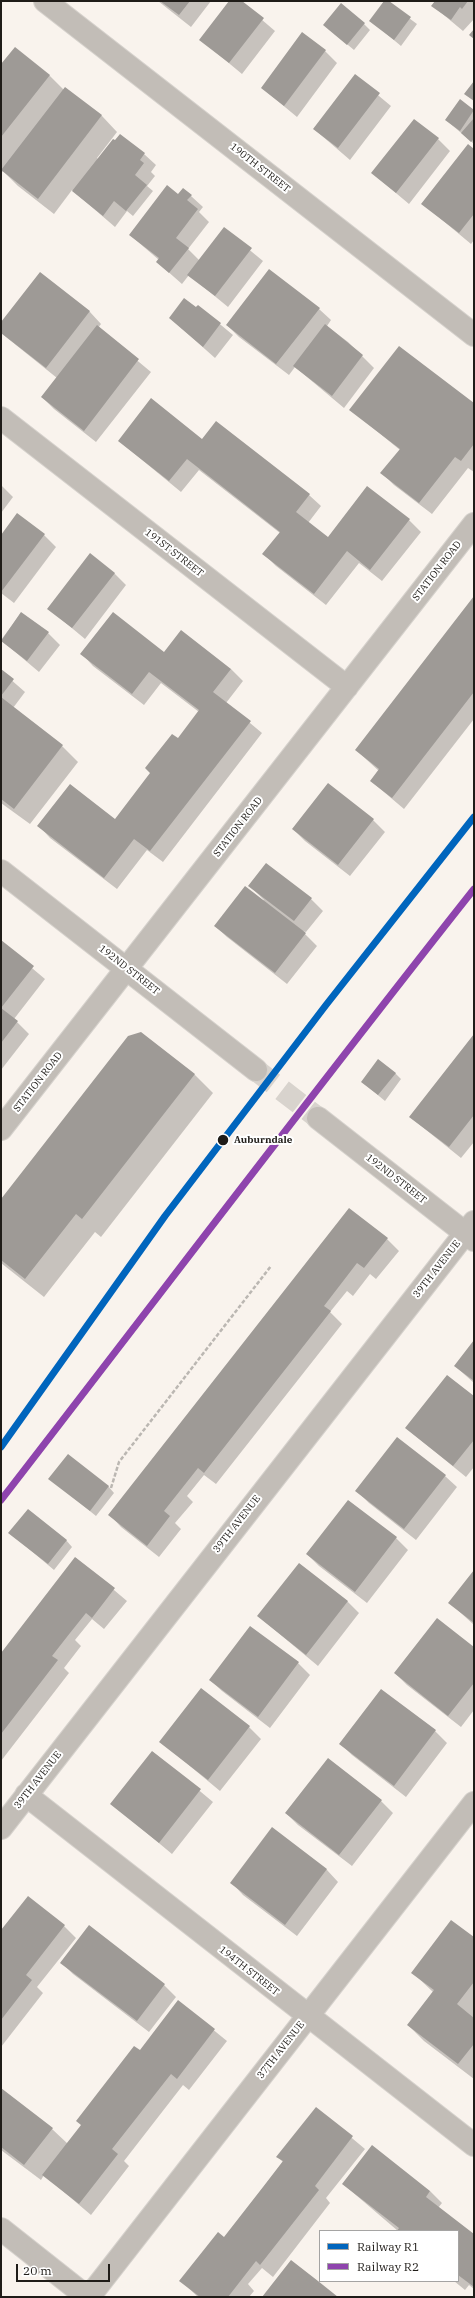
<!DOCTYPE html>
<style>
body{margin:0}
#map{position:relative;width:475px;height:2298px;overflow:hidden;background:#f9f3ed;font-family:"IBM Plex Serif",serif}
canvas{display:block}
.frame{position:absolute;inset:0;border:2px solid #1f1c18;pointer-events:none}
.legend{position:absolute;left:319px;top:2230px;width:140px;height:52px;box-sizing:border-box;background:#fff;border:1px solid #a5a4a3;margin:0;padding:5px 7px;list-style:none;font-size:12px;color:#1f1c18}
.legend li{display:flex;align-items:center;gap:8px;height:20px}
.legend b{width:20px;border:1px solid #a5a4a3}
.scale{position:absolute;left:16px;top:2264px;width:94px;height:18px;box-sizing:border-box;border:2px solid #1f1c18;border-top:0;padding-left:5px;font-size:12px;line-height:14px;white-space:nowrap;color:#1f1c18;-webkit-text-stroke:3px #fff;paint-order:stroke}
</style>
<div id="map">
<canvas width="475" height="2298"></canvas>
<div class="frame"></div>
<ul class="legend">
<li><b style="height:5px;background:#0065bd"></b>Railway R1</li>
<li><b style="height:5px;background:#8e44ad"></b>Railway R2</li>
</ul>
<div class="scale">20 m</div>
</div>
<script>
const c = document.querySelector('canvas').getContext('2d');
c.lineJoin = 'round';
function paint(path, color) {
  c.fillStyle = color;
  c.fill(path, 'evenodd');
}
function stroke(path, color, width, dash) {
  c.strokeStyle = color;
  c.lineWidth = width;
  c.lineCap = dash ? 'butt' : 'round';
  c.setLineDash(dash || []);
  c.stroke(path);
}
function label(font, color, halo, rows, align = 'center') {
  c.font = font + ' "IBM Plex Serif",serif';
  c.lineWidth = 4;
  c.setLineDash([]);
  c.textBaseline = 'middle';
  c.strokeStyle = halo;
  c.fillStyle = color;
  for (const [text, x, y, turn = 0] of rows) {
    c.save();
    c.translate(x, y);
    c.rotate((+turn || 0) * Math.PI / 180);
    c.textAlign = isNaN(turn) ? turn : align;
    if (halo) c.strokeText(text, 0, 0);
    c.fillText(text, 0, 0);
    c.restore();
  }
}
paint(new Path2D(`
 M158,1H211L191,27Z
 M231,1H240L275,31L242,74L201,40Z
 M386,1L417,24L401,46L371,21Z
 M436,1H474V19L463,31L433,6Z
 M364,24L370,30L354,50L324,25Z
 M325,51L337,63L297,117L262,88Z
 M1,66L49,75L64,90L65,88L102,116L117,132L97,158L98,159L144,154L156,165L151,172L155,176L147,186L153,191L133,216L127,211L115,227L72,190L54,214L18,186L3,171L1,173Z
 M355,76L391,106L350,160L314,129Z
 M460,100L474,110V144L446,120Z
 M438,139L450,151L409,204L372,173Z
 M474,150V240L471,244L423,204Z
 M179,195L191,196L203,207L199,212L209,222L188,249L200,261L224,229L263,261L228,307L189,275L182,284L157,262L159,260L130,235Z
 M40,273L90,312L101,324L98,328L151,372L96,442L54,409L42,397L57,378L1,333V324Z
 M198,306L233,335L215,358L170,318Z
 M319,309L331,320L327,326L348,342L374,368L344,408L295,367L289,375L239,337L227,325Z
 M474,405V472L468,468L432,514L394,485L382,473L400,450L351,410Z
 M202,440L309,495L321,506L308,523L328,538L409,520L421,532L382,581L359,563L326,605L276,566L264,554L280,533L199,470L181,492L119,441Z
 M1,485L13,497L1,513Z
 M44,535L56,547L14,603L1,593V537Z
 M114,573L126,585L85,639L49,609Z
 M474,597V719L404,809L371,781L379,771L356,750Z
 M21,613L48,633L60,645L39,672L1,640Z
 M164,653L231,669L243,681L226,703L262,733L163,862L147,850L117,889L50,838L39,826L115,821L199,712L161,683L144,705L93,666L82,654Z
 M1,671L25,692L13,708L62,746L78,762L30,824L1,803Z
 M328,784L373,820L385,832L350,876L305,841L293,829Z
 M266,864L311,899L323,911L306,932L302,931L317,946L287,984L227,937L215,926L264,900L250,886Z
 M1,942L45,979L14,1019L29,1034L1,1070Z
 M141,1033L195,1075L213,1093L101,1237L95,1232L44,1297L1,1263V1201Z
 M474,1035V1142L461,1158L410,1117Z
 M395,1073L401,1079L385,1101L362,1082Z
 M387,1239L399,1251L376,1279L370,1274L353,1296L347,1291L330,1312L342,1324L216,1484L204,1475L187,1496L193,1502L175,1523L181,1529L159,1557L121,1527L110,1515L293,1282Z
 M474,1341V1383L455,1366Z
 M474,1397V1467L466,1477L406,1428Z
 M445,1476L457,1487L416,1540L369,1503L357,1491Z
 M50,1479L108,1486L114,1493L96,1516Z
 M349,1501L396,1538L408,1550L367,1603L319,1566L307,1554Z
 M10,1533L66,1540L72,1547L54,1570Z
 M76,1558L127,1601L104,1629L92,1619L75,1640L81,1646L64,1668L69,1673L1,1761V1654Z
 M474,1572V1625L450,1603Z
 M347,1601L359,1613L318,1666L258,1616Z
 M474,1649V1710L461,1727L407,1685L395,1673Z
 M298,1663L310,1675L270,1728L222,1691L210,1680Z
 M249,1727L261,1739L220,1791L161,1742Z
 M435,1731L447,1743L406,1797L352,1755L340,1743Z
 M153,1752L213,1802L172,1854L112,1804Z
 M381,1801L393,1813L352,1866L298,1825L286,1813Z
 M273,1829L327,1870L338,1882L297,1936L243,1895L232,1883Z
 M64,1926L76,1938L37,1987L43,1993L1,2047V1932Z
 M89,1927L164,1985L176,1997L149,2032L73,1974L61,1962Z
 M474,1939V2079L424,2041L408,2025L433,1992L413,1973Z
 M179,2002L227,2041L189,2090L183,2085L124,2161L129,2166L91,2215L44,2175L41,2180L1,2150V2089L52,2129L68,2144Z
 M316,2108L365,2149L326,2198L330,2203L273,2277L262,2268L248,2284L254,2291L249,2297H198L181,2281L224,2238L283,2162L278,2157Z
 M343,2184L430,2191L442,2203L438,2208L474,2235V2289L469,2285L465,2290L454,2281H458V2231H398Z`), '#0003');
paint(new Path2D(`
 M160,1H190L179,15Z
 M229,1H242L264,18L229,63L199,40Z
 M384,1H389L411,17L394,40L369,21Z
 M435,1H468L462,9L460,7L451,20L431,6Z
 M341,3L365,23L347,45L323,25Z
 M474,29V39L469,35Z
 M302,32L326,50L284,106L261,88Z
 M15,47L50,75L1,137V64Z
 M355,74L380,93L338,148L313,129Z
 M474,81V101L464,94Z
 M65,87L102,115L38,199L1,170Z
 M460,99L474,110L460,131L445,120Z
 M474,118V139L471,142L461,133Z
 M414,119L439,138L396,193L371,173Z
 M120,134L145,153L140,160L144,163L135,175L147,185L126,211L114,201L103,216L72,191L113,139L115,140Z
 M468,144L474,149V214L459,233L421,204Z
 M167,185L178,194L183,188L192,195L187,200L198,209L176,238L189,248L169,273L156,262L159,258L129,235Z
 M224,227L252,248L215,296L187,275Z
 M269,269L320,308L276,364L226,325Z
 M40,272L90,311L46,368L1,333V322Z
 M184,298L196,307L198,305L221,323L203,347L169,318Z
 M325,324L363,355L332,396L293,366Z
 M97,325L139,359L84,431L41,397Z
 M399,346L474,403V444L461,461L455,457L419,503L380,473L400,449L349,410Z
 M151,398L202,439L216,421L310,494L296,512L328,537L367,486L410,519L370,570L347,551L314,594L262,554L280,532L233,495L187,459L169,481L118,441Z
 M17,513L45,534L1,592V535Z
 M90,553L115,573L72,628L47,609Z
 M474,596V692L392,798L370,781L379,769L355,750Z
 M21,612L49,632L27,661L1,641Z
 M113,612L164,652L181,630L231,669L213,692L251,721L150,851L134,839L104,878L37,826L70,784L115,819L150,773L145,768L172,734L178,738L199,710L149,672L132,694L80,654Z
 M1,669L14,679L1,696Z
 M1,697L63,745L14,809L1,799Z
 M328,783L374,819L338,865L292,829Z
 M266,863L312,898L294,921L248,886Z
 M245,886L306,933L275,973L214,926Z
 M1,940L34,966L1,1008L18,1021L1,1043Z
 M141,1032L195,1074L82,1219L76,1214L25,1279L1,1260V1199L128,1036Z
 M474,1034V1115L449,1147L409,1117Z
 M378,1059L396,1073L378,1095L361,1082Z
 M349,1208L388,1238L364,1268L357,1263L324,1306L331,1311L204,1473L198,1468L164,1511L170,1516L147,1546L108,1515Z
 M474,1340V1381L454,1366Z
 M447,1375L474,1396V1440L453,1466L405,1428Z
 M397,1437L446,1475L404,1529L355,1491Z
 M68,1454L109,1486L90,1511L48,1479Z
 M348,1500L397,1537L355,1592L306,1554Z
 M28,1509L67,1540L48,1564L8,1533Z
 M75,1557L115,1588L92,1618L86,1613L70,1633L52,1656L58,1660L1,1734V1653Z
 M299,1563L348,1601L306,1655L257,1616Z
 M474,1570V1623L448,1603Z
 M437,1618L474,1647V1683L448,1716L394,1673Z
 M250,1626L299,1662L258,1717L209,1680Z
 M201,1688L250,1726L208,1780L159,1742Z
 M381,1689L436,1730L394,1786L339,1744Z
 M152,1751L201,1789L159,1843L110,1804Z
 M328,1758L382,1800L339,1855L285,1813Z
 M272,1827L327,1869L285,1925L230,1883Z
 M28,1896L65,1925L26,1975L32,1980L1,2020V1930Z
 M451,1920L474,1937V1982L457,2004L474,2018V2044L458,2064L407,2025L434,1990L411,1973Z
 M89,1925L165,1984L137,2021L60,1963Z
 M178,2000L215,2029L177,2079L171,2074L112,2149L118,2154L79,2204L42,2175L81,2125L76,2121L134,2046L140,2050Z
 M1,2088L53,2128L24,2165L1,2147Z
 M316,2107L353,2136L315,2186L319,2190L260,2265L256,2261L228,2297H200L179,2281L218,2232L224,2237L263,2187L283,2161L276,2157Z
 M372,2145L430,2191L426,2197L474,2234V2287L458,2275V2231H397L399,2228L342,2184Z
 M291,2260L318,2281L338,2297H262Z`), '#9e9a96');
stroke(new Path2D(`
 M256,1070L318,1118`), '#d8d3cd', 22, [22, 11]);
const minor = new Path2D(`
 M45,1L474,335
 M1,418L347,687
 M1,871L256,1070
 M318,1118L474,1240
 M1,1129L474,524
 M26,1795L474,2145
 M1,1828L474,1222
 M1,2229L87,2297
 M89,2297L474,1803`);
stroke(minor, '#d5d1cc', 24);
stroke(new Path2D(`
 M111,1488L119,1462L271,1266`), '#bbb7b2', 2.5, [4, 2]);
stroke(minor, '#c2bdb7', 22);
stroke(new Path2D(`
 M1,1447L165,1216L326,1005L474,817`), '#0065bd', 7);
stroke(new Path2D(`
 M1,1500C159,1296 314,1091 474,889`), '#8e44ad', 7);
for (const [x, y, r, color] of [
 [223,1140,6,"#1f1c18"]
]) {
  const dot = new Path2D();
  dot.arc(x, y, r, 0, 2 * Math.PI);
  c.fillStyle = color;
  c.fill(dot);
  stroke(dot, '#fff', 1.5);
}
label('10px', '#1f1c18', '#fff', [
 ["190TH STREET",260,168,38],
 ["191ST STREET",174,553,38],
 ["STATION ROAD",437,571,-52],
 ["STATION ROAD",238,827,-52],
 ["192ND STREET",129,970,38],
 ["STATION ROAD",38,1082,-52],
 ["192ND STREET",396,1179,38],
 ["39TH AVENUE",437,1269,-52],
 ["39TH AVENUE",237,1524,-52],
 ["39TH AVENUE",38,1780,-52],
 ["194TH STREET",249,1971,38],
 ["37TH AVENUE",281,2050,-52]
]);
label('bold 10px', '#1f1c18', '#fff', [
 ["Auburndale",234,1140]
], 'left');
</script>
